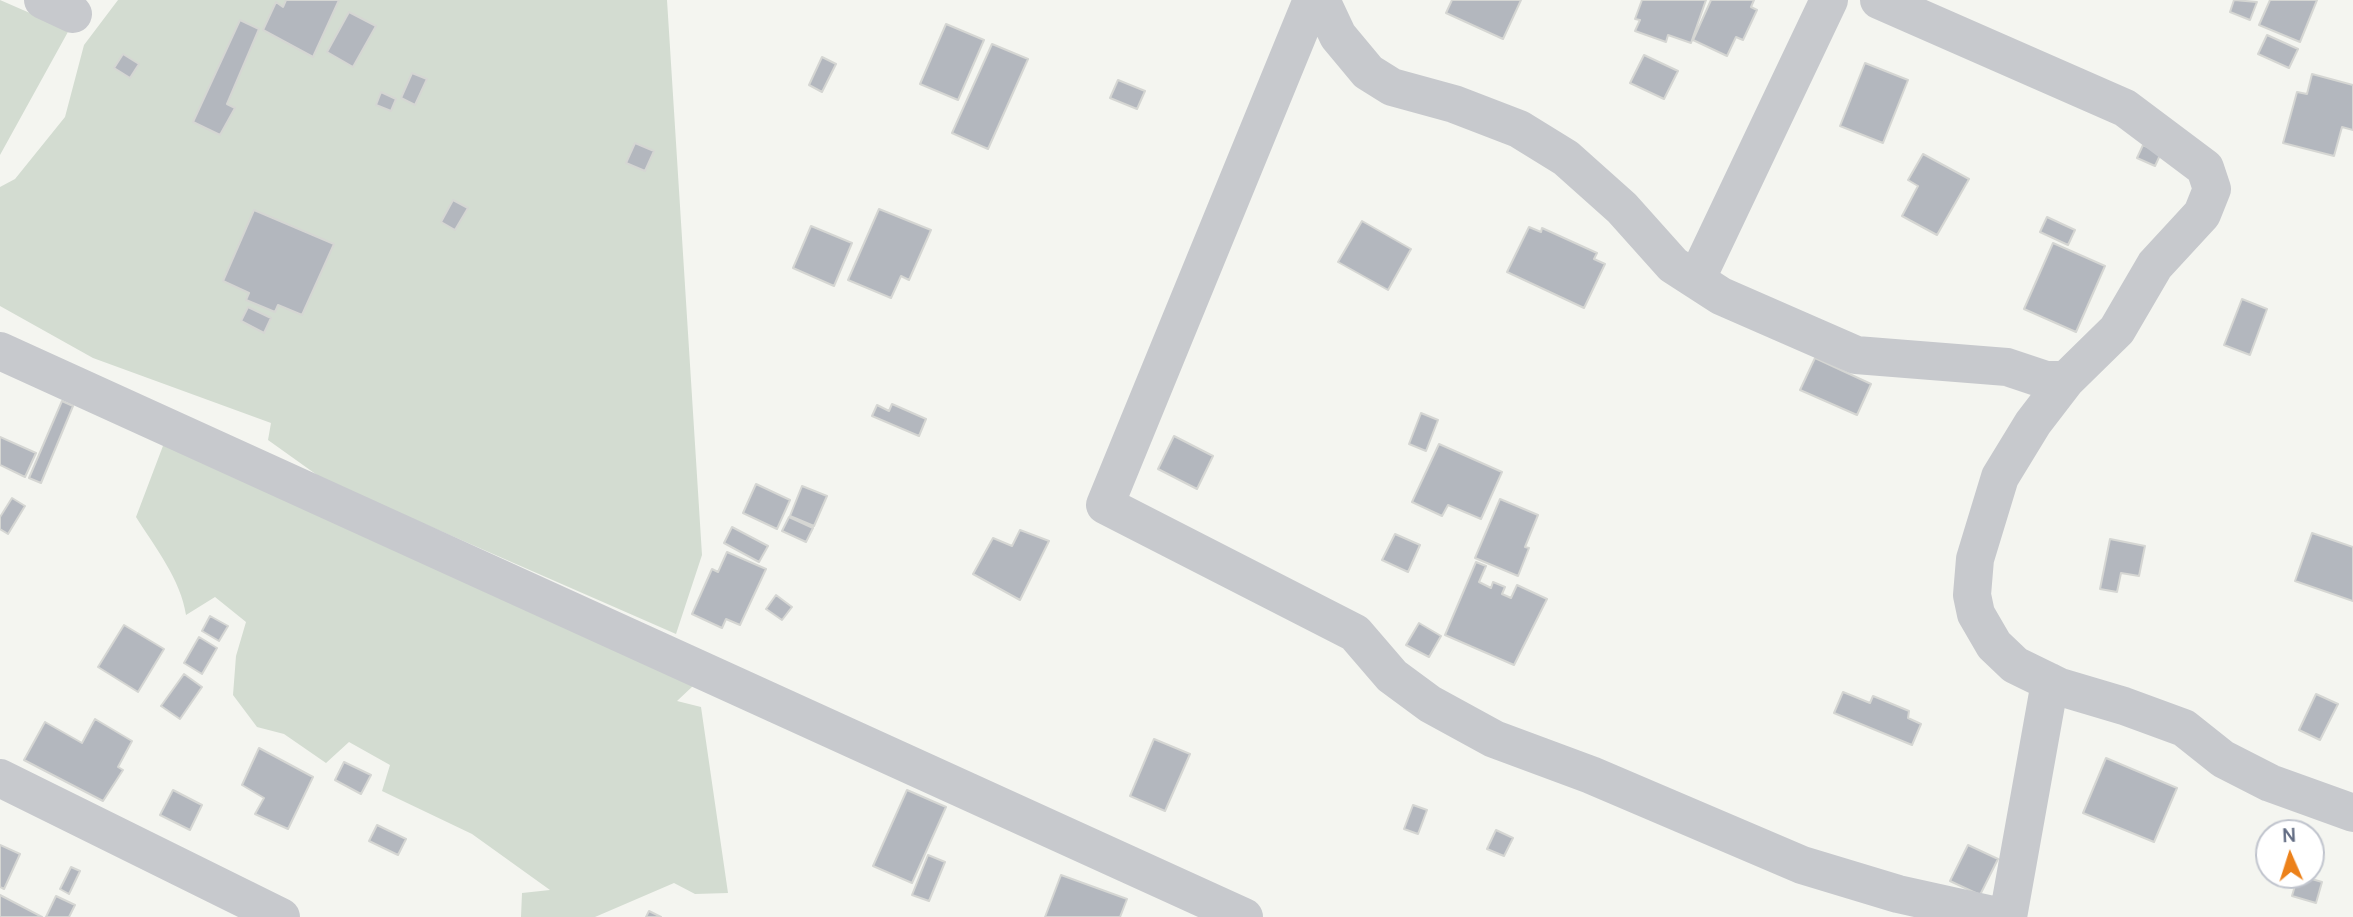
<!DOCTYPE html>
<style>
body{margin:0}
#map{position:relative;width:2353px;height:917px;overflow:hidden;background:#f4f5f0;font-family:Manrope,sans-serif}
canvas{display:block}
.north{position:absolute;left:2255px;top:819px;width:70px;height:70px;box-sizing:border-box;background:#fff;border:2px solid #c0c4cd;border-radius:50%;rotate:357deg;font-size:19px;font-weight:700;line-height:28px;text-align:center;color:#626c83}
.north::after{content:'';display:block;margin:auto;width:24px;height:32px;background:#ec811a;clip-path:polygon(50% 0,100% 100%,50% 72%,0 100%)}
</style>
<div id="map">
<canvas width="2353" height="917"></canvas>
<div class="north">N</div>
</div>
<script>
const c = document.querySelector('canvas').getContext('2d');
c.lineJoin = 'round';
function paint(path, color) {
  c.fillStyle = color;
  c.fill(path, 'evenodd');
}
function stroke(path, color, width, dash) {
  c.strokeStyle = color;
  c.lineWidth = width;
  c.lineCap = dash ? 'butt' : 'round';
  c.setLineDash(dash || []);
  c.stroke(path);
}
paint(new Path2D(`
 M0,0L69,30L0,155Z
 M118,0H667L702,555L676,634L324,480L268,440L271,423L93,358L0,306V187L15,179L65,117L84,45Z
 M169,430L710,670L677,701L701,707L728,893L695,894L674,883L595,917H521L522,893L550,890L472,834L382,791L390,765L349,742L326,763L284,734L257,727L233,695L236,656L246,622L215,597L186,615C181,580 155,547 136,517Z`), '#d3dcd1');
const building = new Path2D(`
 M286,0H339L313,57L263,30L276,2L283,7Z
 M1452,0H1521L1503,39L1446,13Z
 M1642,0H1706L1691,43L1668,35L1666,42L1635,31L1640,20L1635,19Z
 M1711,0H1754L1751,7L1757,10L1743,40L1736,37L1727,56L1693,40Z
 M2234,0L2257,2L2250,20L2230,12Z
 M2270,0H2317L2300,42L2259,25Z
 M349,12L376,26L353,67L327,52Z
 M240,20L259,29L227,104L235,108L220,135L193,122Z
 M946,24L984,40L958,100L920,84Z
 M2267,35L2298,49L2289,68L2258,54Z
 M992,44L1028,59L988,149L952,133Z
 M123,54L139,64L130,78L114,68Z
 M1644,55L1678,71L1664,99L1630,83Z
 M822,57L836,64L822,92L809,85Z
 M1865,63L1908,80L1883,143L1840,126Z
 M412,73L427,79L415,105L401,98Z
 M2312,74L2353,85V130L2342,127L2334,156L2283,143L2297,92L2307,94Z
 M1118,80L1145,91L1137,109L1110,98Z
 M381,92L396,99L391,111L376,105Z
 M635,143L654,151L645,171L626,163Z
 M2143,145L2161,153L2155,166L2137,158Z
 M1923,154L1969,179L1937,235L1902,216L1918,186L1908,180Z
 M453,200L468,208L455,230L441,222Z
 M879,209L931,230L909,280L901,276L891,298L848,280Z
 M254,210L334,244L302,315L278,305L275,312L246,300L249,293L223,281Z
 M2047,217L2075,230L2068,245L2040,232Z
 M1362,221L1411,249L1388,290L1338,262Z
 M811,226L852,243L834,286L793,268Z
 M1529,227L1541,232L1542,228L1597,253L1594,259L1605,264L1584,308L1507,272Z
 M2053,243L2105,266L2076,332L2024,309Z
 M2242,299L2267,309L2250,355L2224,345Z
 M248,307L271,318L264,333L241,321Z
 M1815,358L1871,384L1857,415L1800,390Z
 M62,401L73,406L41,483L29,478Z
 M892,404L926,419L919,436L872,416L877,405L889,411Z
 M1421,413L1438,420L1426,451L1409,444Z
 M1174,436L1213,456L1197,489L1158,469Z
 M0,437L36,453L25,477L0,465Z
 M1439,444L1502,472L1481,519L1448,505L1442,516L1412,502Z
 M756,484L790,500L777,529L743,513Z
 M802,486L827,496L814,526L790,516Z
 M12,498L25,506L8,534L0,529V517Z
 M1500,499L1538,515L1525,547L1529,548L1518,576L1475,558Z
 M789,517L813,528L806,542L782,531Z
 M732,527L768,546L759,562L724,543Z
 M1020,530L1049,541L1020,600L973,574L993,538L1012,546Z
 M2312,533L2353,547V601L2295,581Z
 M1395,534L1420,545L1408,572L1382,560Z
 M2110,539L2145,546L2139,576L2121,573L2117,592L2100,589Z
 M727,552L766,569L740,625L726,619L722,628L692,614L712,569L718,572Z
 M1476,562L1486,566L1479,582L1491,588L1493,582L1505,587L1502,594L1511,598L1517,585L1547,599L1514,665L1445,635Z
 M776,595L792,607L782,620L766,609Z
 M210,616L228,626L219,641L202,631Z
 M1419,623L1441,636L1429,657L1406,645Z
 M124,625L164,649L138,692L98,667Z
 M199,637L217,648L202,674L184,663Z
 M184,674L202,687L180,719L161,706Z
 M1843,692L1870,703L1873,696L1909,711L1908,718L1921,724L1912,745L1834,713Z
 M2316,694L2338,704L2320,740L2299,730Z
 M95,719L132,741L118,767L123,770L103,801L24,760L45,722L82,743Z
 M1154,739L1190,754L1165,811L1130,796Z
 M259,748L313,777L288,829L255,814L264,798L242,785Z
 M2106,758L2177,788L2154,842L2083,813Z
 M344,762L371,775L361,794L335,780Z
 M173,790L202,805L190,830L160,815Z
 M907,790L946,807L912,883L873,866Z
 M1413,805L1427,810L1418,834L1404,829Z
 M377,825L406,839L398,855L369,841Z
 M1496,830L1513,838L1504,856L1487,849Z
 M0,845L20,854L4,889L0,887Z
 M1968,845L1998,859L1980,895L1950,881Z
 M928,855L945,862L929,901L912,895Z
 M71,867L80,871L69,894L60,889Z
 M1061,875L1127,899L1120,917H1045Z
 M2298,875L2322,882L2316,903L2292,896Z
 M0,895L42,917H0Z
 M56,896L75,905L69,917H46Z
 M649,911L661,917H646Z`);
paint(building, '#b3b7be');
stroke(building, '#d5d6d3', 2);
stroke(new Path2D(`
 M43,0L73,14
 M1312,0L1105,505L1355,633L1392,676L1430,704L1494,739L1591,775L1802,865L1898,894L2002,917
 M1321,0L1338,36L1368,72L1392,87L1454,104L1519,129L1566,158L1622,208L1673,265L1721,296L1856,355L2007,367L2046,380H2066
 M1879,0L2125,108L2205,168L2212,189L2202,214L2155,265L2117,330L2066,380L2033,423L2000,477L1975,559L1972,595L1976,614L1994,645L2015,665L2060,687L2124,706L2184,728L2223,759L2270,783L2353,813
 M1696,280L1829,0
 M0,351L1244,917
 M0,778L281,917
 M2008,917L2050,682`), '#c7c9cd', 38);
</script>
